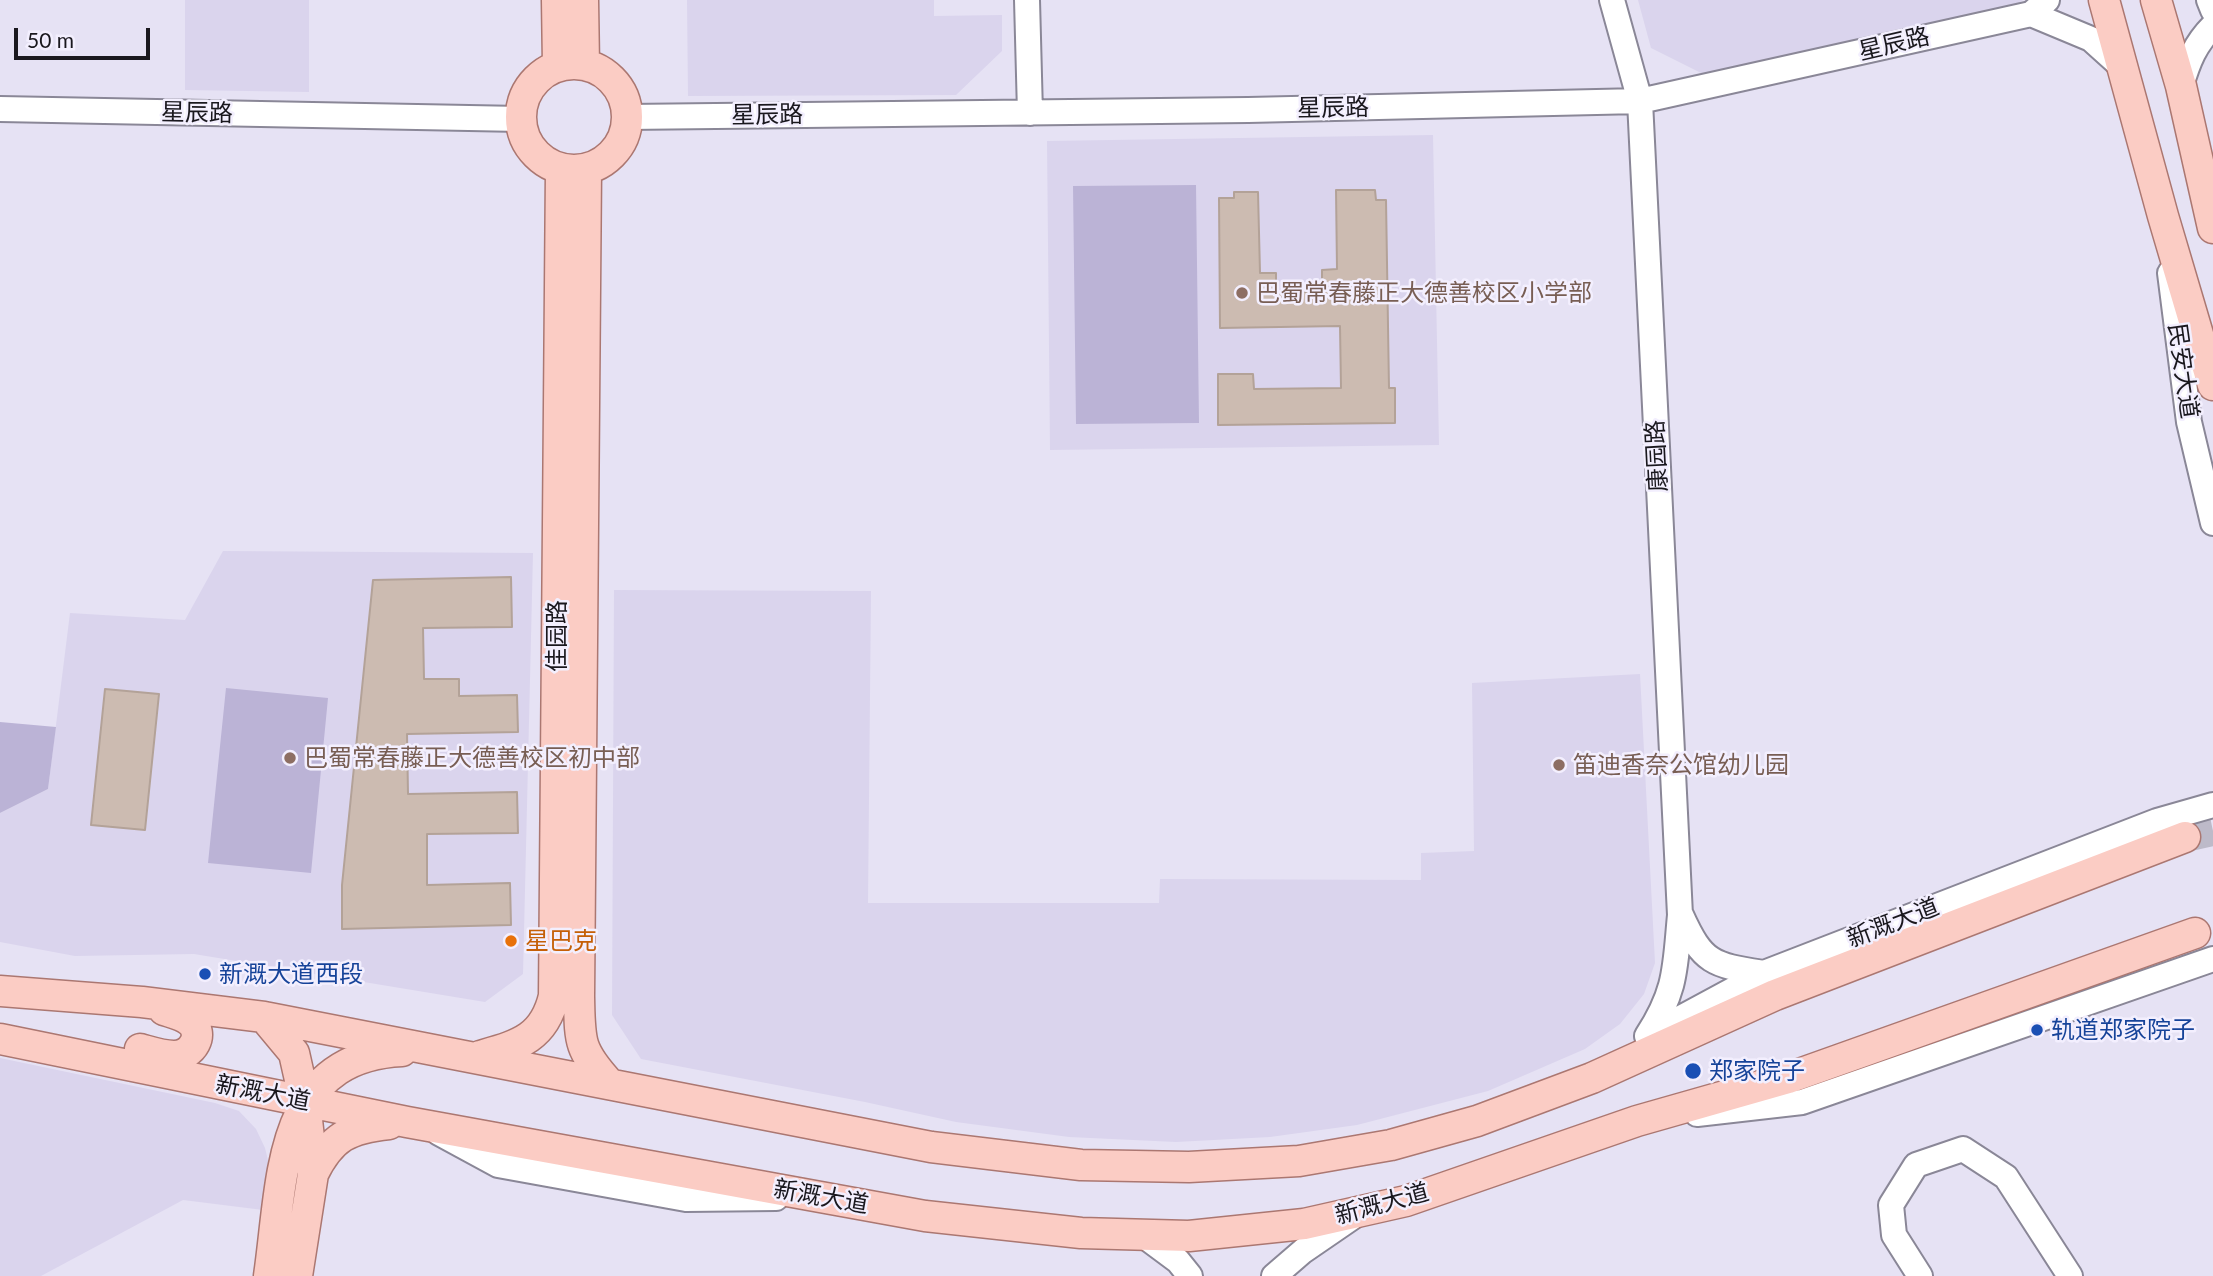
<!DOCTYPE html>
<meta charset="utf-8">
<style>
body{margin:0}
#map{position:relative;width:2213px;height:1276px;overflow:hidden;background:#e6e2f4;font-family:Lato,sans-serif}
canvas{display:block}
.scale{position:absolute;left:14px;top:28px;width:136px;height:32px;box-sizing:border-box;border:4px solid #1a181e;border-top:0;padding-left:9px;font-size:21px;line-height:24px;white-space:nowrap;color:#1a181e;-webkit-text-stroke:5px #f3effe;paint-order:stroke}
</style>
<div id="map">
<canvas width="2213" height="1276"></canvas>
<div class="scale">50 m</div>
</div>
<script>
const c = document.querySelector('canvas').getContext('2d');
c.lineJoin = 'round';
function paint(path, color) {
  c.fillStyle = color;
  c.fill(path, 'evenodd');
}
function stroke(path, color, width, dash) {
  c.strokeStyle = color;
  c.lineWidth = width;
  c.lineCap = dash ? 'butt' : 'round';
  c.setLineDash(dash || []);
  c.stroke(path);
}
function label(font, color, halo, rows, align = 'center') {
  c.font = font + ' Lato,"Noto Sans SC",sans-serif';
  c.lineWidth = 5;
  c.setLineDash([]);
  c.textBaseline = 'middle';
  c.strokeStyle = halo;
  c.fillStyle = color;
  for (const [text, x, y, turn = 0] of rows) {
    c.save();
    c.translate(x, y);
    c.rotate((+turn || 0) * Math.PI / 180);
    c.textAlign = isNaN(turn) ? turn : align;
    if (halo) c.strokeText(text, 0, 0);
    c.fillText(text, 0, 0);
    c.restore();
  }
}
paint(new Path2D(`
 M185,0H309V92L185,90Z
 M687,0H934V16L1002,15V51L956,95L688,96Z
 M1638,0H2023L2017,4L1703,74L1651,48Z
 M1433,135L1439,445L1050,450L1047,141Z
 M223,551L533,553L523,974L485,1002L194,954L75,956L0,942V813L48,789L70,613L185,620Z
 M614,590L871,591L868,903H1159L1160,879L1421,880V853L1474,851L1472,683L1640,674L1655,963L1644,994L1620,1024L1585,1049L1488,1091L1357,1125L1270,1137L1176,1142L1069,1137L956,1122L865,1102L641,1059L612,1015Z
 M0,1058L215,1103L239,1111L256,1129L265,1148L271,1173L263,1210L183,1200L41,1276H0Z`), '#dad4ed');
paint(new Path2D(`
 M1196,185L1199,423L1076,424L1073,186Z
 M226,688L328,698L311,873L208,863Z
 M0,722L56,727L48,789L0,813Z`), '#bbb3d6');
const building = new Path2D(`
 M1336,190H1375L1376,200H1386L1389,388H1395V423L1218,425V374H1253L1254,389L1341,388L1340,326L1220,328L1219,198H1234V192H1258L1260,273H1276V292H1322V270L1337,269Z
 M511,577L512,627L423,628L424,679H459V696L517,695L518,732L407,734L408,794L517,792L518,833L427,834V885L510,883L511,925L342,929V885L373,580Z
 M105,689L159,694L145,830L91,825Z`);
paint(building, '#ccbbb1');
stroke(building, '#b3a298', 2);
stroke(new Path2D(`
 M2185,837L2213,831`), '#bdbac9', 30, [30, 15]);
const minor = new Path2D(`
 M1027,0L1030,113
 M1612,0L1640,101L1680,915C1675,967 1677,990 1647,1036
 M2209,0L2213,10
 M2031,14L2091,39L2121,66
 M2181,86C2188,62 2195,44 2213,26
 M0,109L521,119
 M627,117L1248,110L1640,101L2031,14L2047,0
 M2170,273L2189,422L2213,523
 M1681,915C1703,964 1713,965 1764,973
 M1651,1034L1764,973L2157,821L2213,805
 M1697,1114L1802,1102L2213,959
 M439,1133L498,1165L686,1199L776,1198
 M1143,1235L1178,1261L1190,1276
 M1274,1276L1303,1251L1354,1216
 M1920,1276L1894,1235L1891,1205L1916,1165L1963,1149L2006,1177L2070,1276`);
const major = new Path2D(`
 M557,0L558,66
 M583,0L584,65
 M2104,0L2163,216L2213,385
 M2156,0L2181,86L2213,228
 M521 117a53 53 0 1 1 106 0a53 53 0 1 1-106 0Z
 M586,170L579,996C580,1040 578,1049 608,1082
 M0,991L142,1002L264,1017L931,1147L1081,1165L1189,1167L1299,1161L1391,1145L1477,1121L1592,1078L1775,995L2185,837
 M264,1017L294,1053L305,1102L313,1174L297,1276
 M0,1039L407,1122L925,1216L1081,1233L1189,1236L1304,1224L1406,1201L1637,1121L1788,1078L2195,933
 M140,1049C151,1052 163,1056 174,1056C192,1056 206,1034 190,1021C183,1015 173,1013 164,1010
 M480,1056C518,1045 544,1039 554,996L561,169
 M313,1174C331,1137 349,1128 389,1124
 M269,1276C283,1181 276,1057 402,1051`);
stroke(minor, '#8a8797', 28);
stroke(major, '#ab7771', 33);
stroke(minor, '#fff', 24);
stroke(major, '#fbccc4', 30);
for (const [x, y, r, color] of [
 [1242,293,7,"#8d6e63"],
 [290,758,7,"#8d6e63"],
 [1559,765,7,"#8d6e63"],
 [511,941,7,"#e8710a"],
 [205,974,7,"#1a4fb4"],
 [2037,1030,7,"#1a4fb4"],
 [1693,1071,9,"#1a4fb4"]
]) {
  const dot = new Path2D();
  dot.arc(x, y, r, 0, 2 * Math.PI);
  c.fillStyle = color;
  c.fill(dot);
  stroke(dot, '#f3effe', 2.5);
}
label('24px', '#1a181e', '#f3effe', [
 ["星辰路",1894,44,-13],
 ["星辰路",1333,108,-1],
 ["星辰路",197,113,1],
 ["星辰路",767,115,-1],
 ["民安大道",2183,371,82],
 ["康园路",1657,456,-93],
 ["佳园路",557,636,-90],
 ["新溉大道",1893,923,-21],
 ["新溉大道",263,1093,11],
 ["新溉大道",821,1197,10],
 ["新溉大道",1382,1204,-15]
]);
label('24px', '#785e54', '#f3effe', [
 ["巴蜀常春藤正大德善校区小学部",1256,293],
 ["巴蜀常春藤正大德善校区初中部",304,758],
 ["笛迪香奈公馆幼儿园",1573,765]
], 'left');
label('24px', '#c56008', '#f3effe', [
 ["星巴克",525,941]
], 'left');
label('24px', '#164399', '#f3effe', [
 ["新溉大道西段",219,974],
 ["轨道郑家院子",2051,1030],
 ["郑家院子",1709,1071]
], 'left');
</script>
